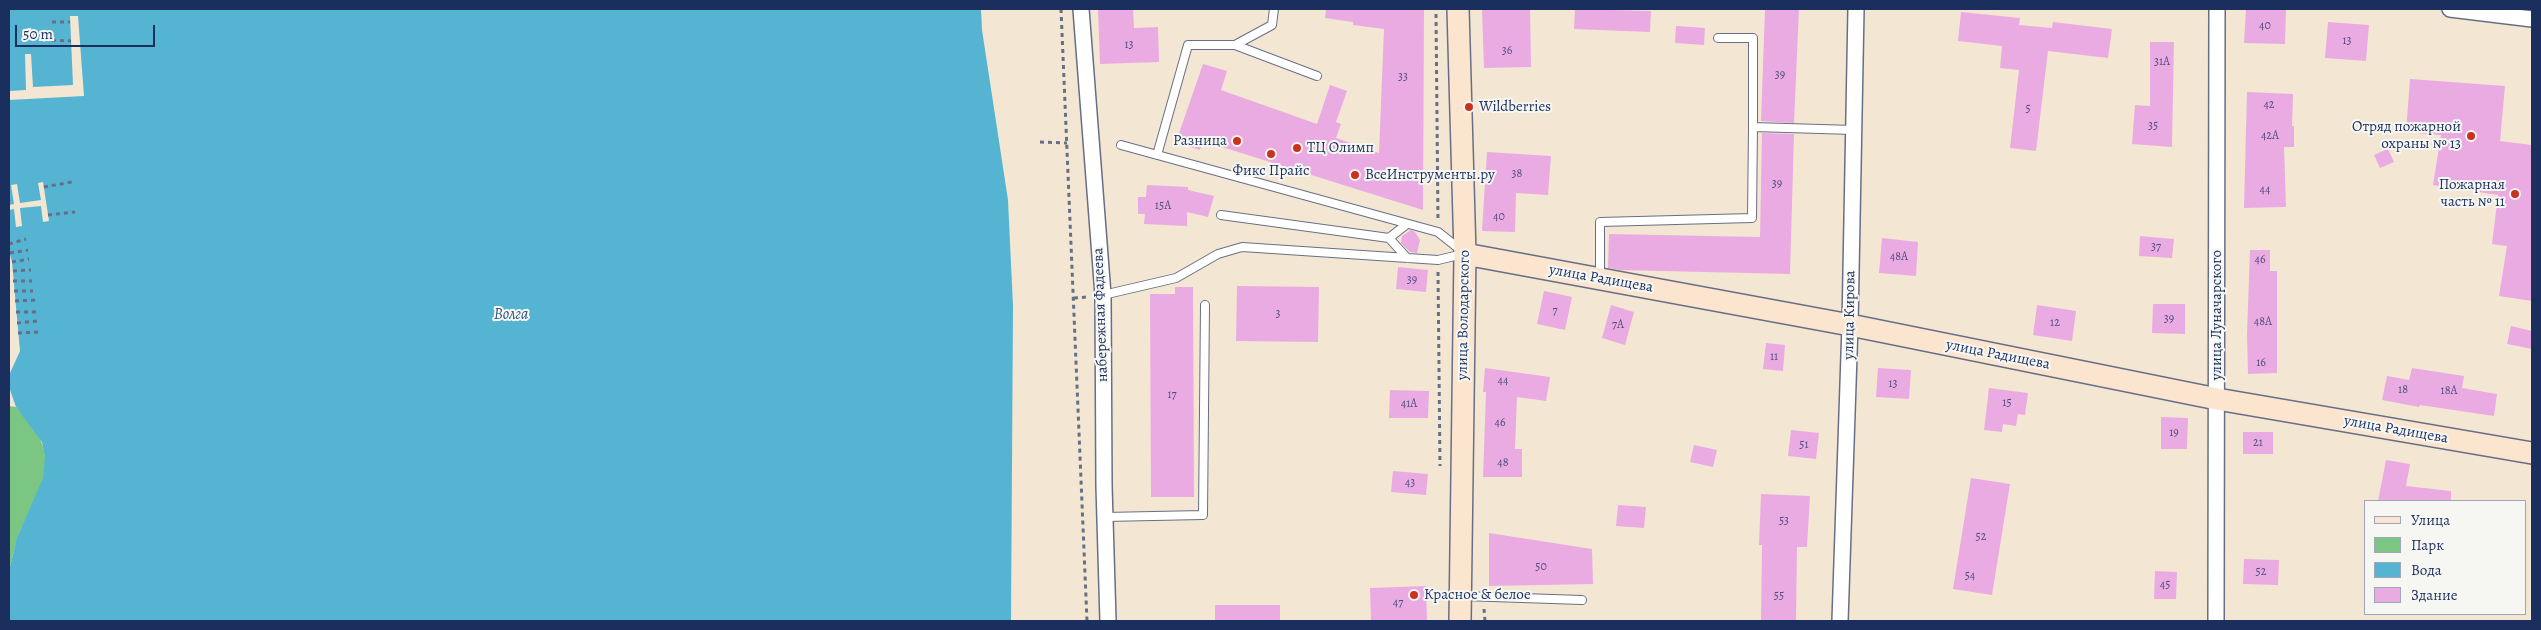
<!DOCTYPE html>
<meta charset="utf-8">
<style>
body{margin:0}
#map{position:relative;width:2541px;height:630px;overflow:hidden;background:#f3e7d3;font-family:Alegreya,serif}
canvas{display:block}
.frame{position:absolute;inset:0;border:10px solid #1b2f5e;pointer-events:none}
.legend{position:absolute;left:2364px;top:500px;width:162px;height:115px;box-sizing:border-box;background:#f6f6f2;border:1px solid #9ea6b7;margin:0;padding:6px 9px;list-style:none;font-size:15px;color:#1b2f5e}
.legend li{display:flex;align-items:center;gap:10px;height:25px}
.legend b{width:25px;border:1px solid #9ea6b7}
.scale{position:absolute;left:15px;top:25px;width:140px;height:22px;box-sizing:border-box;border:2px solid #1b2f5e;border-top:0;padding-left:6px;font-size:15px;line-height:18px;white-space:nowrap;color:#1b2f5e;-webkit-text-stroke:4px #f6f6f2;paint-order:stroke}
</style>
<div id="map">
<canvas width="2541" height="630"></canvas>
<div class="frame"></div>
<ul class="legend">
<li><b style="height:6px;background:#fce5cf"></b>Улица</li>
<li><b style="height:14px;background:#7cc683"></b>Парк</li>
<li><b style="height:14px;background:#54b4d2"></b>Вода</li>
<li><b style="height:14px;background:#eaabe3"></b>Здание</li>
</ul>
<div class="scale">50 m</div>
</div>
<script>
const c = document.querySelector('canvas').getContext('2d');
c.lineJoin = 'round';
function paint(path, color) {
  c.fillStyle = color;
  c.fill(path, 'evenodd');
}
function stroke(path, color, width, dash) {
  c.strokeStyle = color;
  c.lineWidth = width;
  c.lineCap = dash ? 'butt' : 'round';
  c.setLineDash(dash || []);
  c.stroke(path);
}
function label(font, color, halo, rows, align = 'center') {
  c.font = font + ' Alegreya,serif';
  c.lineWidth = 4;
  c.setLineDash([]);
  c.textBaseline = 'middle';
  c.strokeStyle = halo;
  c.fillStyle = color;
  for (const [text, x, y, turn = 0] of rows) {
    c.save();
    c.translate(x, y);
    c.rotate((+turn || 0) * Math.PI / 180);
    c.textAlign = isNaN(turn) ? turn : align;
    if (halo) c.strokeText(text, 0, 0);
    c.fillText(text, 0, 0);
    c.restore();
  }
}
paint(new Path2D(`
 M9,406L16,407C28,421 44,437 45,457C48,484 27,512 18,537C14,548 12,560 9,571Z`), '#7cc683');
paint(new Path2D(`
 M9,9H981L982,30L1008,200L1013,306L1011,621H9V571L17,538L43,478L45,457L42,442L16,407L9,387L10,373L20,351L12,262L9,251Z`), '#54b4d2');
paint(new Path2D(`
 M70,16H78L84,96L9,100V91L26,90L25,54H31L33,87L73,85Z
 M43,182L49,221L43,222L41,206L20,208L22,226L16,227L14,209L9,210V205L14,204L11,185L17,184L20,203L41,200L38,183Z`), '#f3e7d3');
paint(new Path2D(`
 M1098,9H1133L1134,28L1158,27L1159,62L1100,64Z
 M1326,9H1424L1423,210L1203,141L1200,150L1176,142L1203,64L1227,71L1221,90L1317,124L1330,85L1347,91L1336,122L1341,124L1336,138L1379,153L1384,29L1353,25V22L1325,18Z
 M1482,9H1530L1531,67L1484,68Z
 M1575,9L1651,11L1650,32L1574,29Z
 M1765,9H1799L1794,123L1761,121Z
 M2246,9L2286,10L2285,44L2244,43Z
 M1961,12L2020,18L2019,25L2052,28L2053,22L2112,29L2108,58L2048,51L2036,151L2010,148L2019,70L2000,68L2002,46L1958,41Z
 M2328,22L2369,25L2366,61L2325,58Z
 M1676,26L1705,28L1704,45L1675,43Z
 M2150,42H2174L2172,147L2132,144L2135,105L2150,106Z
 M2410,79L2505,86L2500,141L2532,145V301L2499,296L2507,246L2492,244L2498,195L2433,185L2441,135L2406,132Z
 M2247,92L2293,94L2292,126H2294V147H2284L2286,207L2244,208Z
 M1762,133L1794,134L1790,274L1620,270L1608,268L1609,234L1760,237Z
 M2388,149L2394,162L2380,168L2374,155Z
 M1487,152L1551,156L1548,195L1516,193L1515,232L1482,231Z
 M1147,185L1188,187V190L1214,196L1208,217L1187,212V226L1144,224L1145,214H1138V197H1146Z
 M1411,230L1415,232L1420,240L1417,253L1410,252L1401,243L1402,236Z
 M2140,236L2174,239L2172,258L2139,256Z
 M1882,238L1918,242L1916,276L1879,273Z
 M2250,250H2270V271H2277V373L2248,374L2247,334Z
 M1398,267L1428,270L1426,292L1396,289Z
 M1237,286L1319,287L1318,342L1236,341Z
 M1175,287H1193L1194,497H1151L1150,294H1175Z
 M1544,291L1572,297L1565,330L1537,324Z
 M2153,304H2185V334L2152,333Z
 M1611,305L1634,312L1625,345L1602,338Z
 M2037,305L2076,311L2072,341L2033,335Z
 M2511,326L2532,331V349L2507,344Z
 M1766,343L1785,345L1783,371L1763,369Z
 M1485,368L1550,377L1546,401L1517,397L1515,449H1522V477H1483L1486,392H1483Z
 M1878,368L1911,370L1909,399L1876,397Z
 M2412,368L2464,376L2462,388L2497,394L2494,416L2420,405L2419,407L2382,400L2387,376L2409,380Z
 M1989,388L2028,393L2025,415L2018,414L2016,426L2003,424L2002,432L1984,430Z
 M1390,390L1429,391L1428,418H1389Z
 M2161,417L2188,418L2187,449H2161Z
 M1791,430L1819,433L1816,459L1788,456Z
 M2243,432H2273V454H2243Z
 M1694,445L1717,450L1713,467L1690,462Z
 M2386,460L2410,464L2406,486L2451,491V501H2378Z
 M1393,471L1428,474L1426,495L1391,492Z
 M1971,478L2010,484L1992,595L1953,589Z
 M1761,494L1810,496L1807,547H1797L1796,621H1761L1762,545H1759Z
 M1618,505L1646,507L1644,528L1616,526Z
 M1489,533L1592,549L1593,584L1489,586Z
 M2244,559L2279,560L2278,585L2243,584Z
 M2155,571L2177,572L2176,599H2154Z
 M1426,586L1427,621H1371L1370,588Z
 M1215,605H1280V621H1215Z`), '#eaabe3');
const lane = new Path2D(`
 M1718,38H1753V127
 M1235,45L1317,76
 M1121,145L1438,232L1462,251
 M1157,155L1188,45H1235L1272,25L1274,9
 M1221,215L1389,238L1407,224
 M1389,238L1407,258
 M1600,279V222L1752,218L1753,127L1854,130
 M1103,295L1176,278L1218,254L1242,247L1438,260L1463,254
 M1105,517L1203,515L1205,305
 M1462,596L1582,600`);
const street = new Path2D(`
 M1081,9L1103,295L1104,486L1108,621
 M2450,9L2532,19
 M1840,621L1850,325L1856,9
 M2216,621L2217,9`);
const secondary = new Path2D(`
 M1458,9L1465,254L1460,621
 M1465,254L1850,325L2217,399L2532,453`);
stroke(lane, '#676f87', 10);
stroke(street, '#676f87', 18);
stroke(secondary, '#676f87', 24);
stroke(new Path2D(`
 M1061,9L1087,621
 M1436,14L1438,221
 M52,22H70
 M52,40L71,41
 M1040,142L1067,143
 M44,187L72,182
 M48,215L75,212
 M9,244L26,239
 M10,253L28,250
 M12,262L29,259
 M13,271L31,270
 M1438,272L1440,466
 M13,281H32
 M14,291H33
 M1074,298L1087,297
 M15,301L35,300
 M16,312H36
 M17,323L38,321
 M18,333L39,332
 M1484,609L1485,621`), '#676f87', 3, [4, 4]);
stroke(lane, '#fff', 8);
stroke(street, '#fff', 15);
stroke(secondary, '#fce5cf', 21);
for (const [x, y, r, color] of [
 [1469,107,5,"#c8321e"],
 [2471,136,5,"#c8321e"],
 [1237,141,5,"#c8321e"],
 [1297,148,5,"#c8321e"],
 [1271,154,5,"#c8321e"],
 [1355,175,5,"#c8321e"],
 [2515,194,5,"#c8321e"],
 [1414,595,5,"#c8321e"]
]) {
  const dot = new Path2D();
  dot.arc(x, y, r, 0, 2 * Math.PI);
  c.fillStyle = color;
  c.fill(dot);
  stroke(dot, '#f6f6f2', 2);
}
label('12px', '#4f4e7f', null, [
 ["40",2265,26],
 ["13",2347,41],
 ["13",1129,45],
 ["36",1507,51],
 ["31А",2162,62],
 ["39",1780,75],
 ["33",1403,77],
 ["42",2269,105],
 ["5",2028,109],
 ["35",2153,126],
 ["42А",2270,136],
 ["38",1517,174],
 ["39",1777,184],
 ["44",2265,190],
 ["15А",1163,206],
 ["40",1499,217],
 ["37",2156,247],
 ["48А",1899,257],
 ["46",2260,260],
 ["39",1412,280],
 ["7",1555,311],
 ["3",1278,314],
 ["39",2169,319],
 ["48А",2263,322],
 ["12",2055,323],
 ["7А",1618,325],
 ["11",1774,357],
 ["16",2261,363],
 ["44",1503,381],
 ["13",1893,384],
 ["18",2403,390],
 ["18А",2449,391],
 ["17",1172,395],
 ["15",2007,403],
 ["41А",1409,404],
 ["46",1500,423],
 ["19",2174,433],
 ["21",2258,443],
 ["51",1804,445],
 ["48",1503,463],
 ["43",1410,483],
 ["53",1784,521],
 ["52",1981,537],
 ["50",1541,567],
 ["52",2261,572],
 ["54",1970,576],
 ["45",2165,585],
 ["55",1779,596],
 ["47",1398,603]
]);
label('15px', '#1b2f5e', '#f6f6f2', [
 ["Wildberries",1479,107],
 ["Отряд пожарной",2461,127,"right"],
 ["охраны № 13",2461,144,"right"],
 ["Разница",1227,141,"right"],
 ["ТЦ Олимп",1307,148],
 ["Фикс Прайс",1271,171,"center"],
 ["ВсеИнструменты.ру",1365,175],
 ["Пожарная",2505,185,"right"],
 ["часть № 11",2505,202,"right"],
 ["Красное & белое",1424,595]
], 'left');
label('15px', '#1b2f5e', '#f6f6f2', [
 ["улица Радищева",1601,279,10],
 ["набережная Фадеева",1101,315,-92],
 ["улица Володарского",1464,315,-89],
 ["улица Кирова",1850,315,-89],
 ["улица Луначарского",2217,315,-90],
 ["улица Радищева",1998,355,11],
 ["улица Радищева",2396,430,10]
]);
label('italic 16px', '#2c5781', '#f6f6f2', [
 ["Волга",511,315]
]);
</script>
